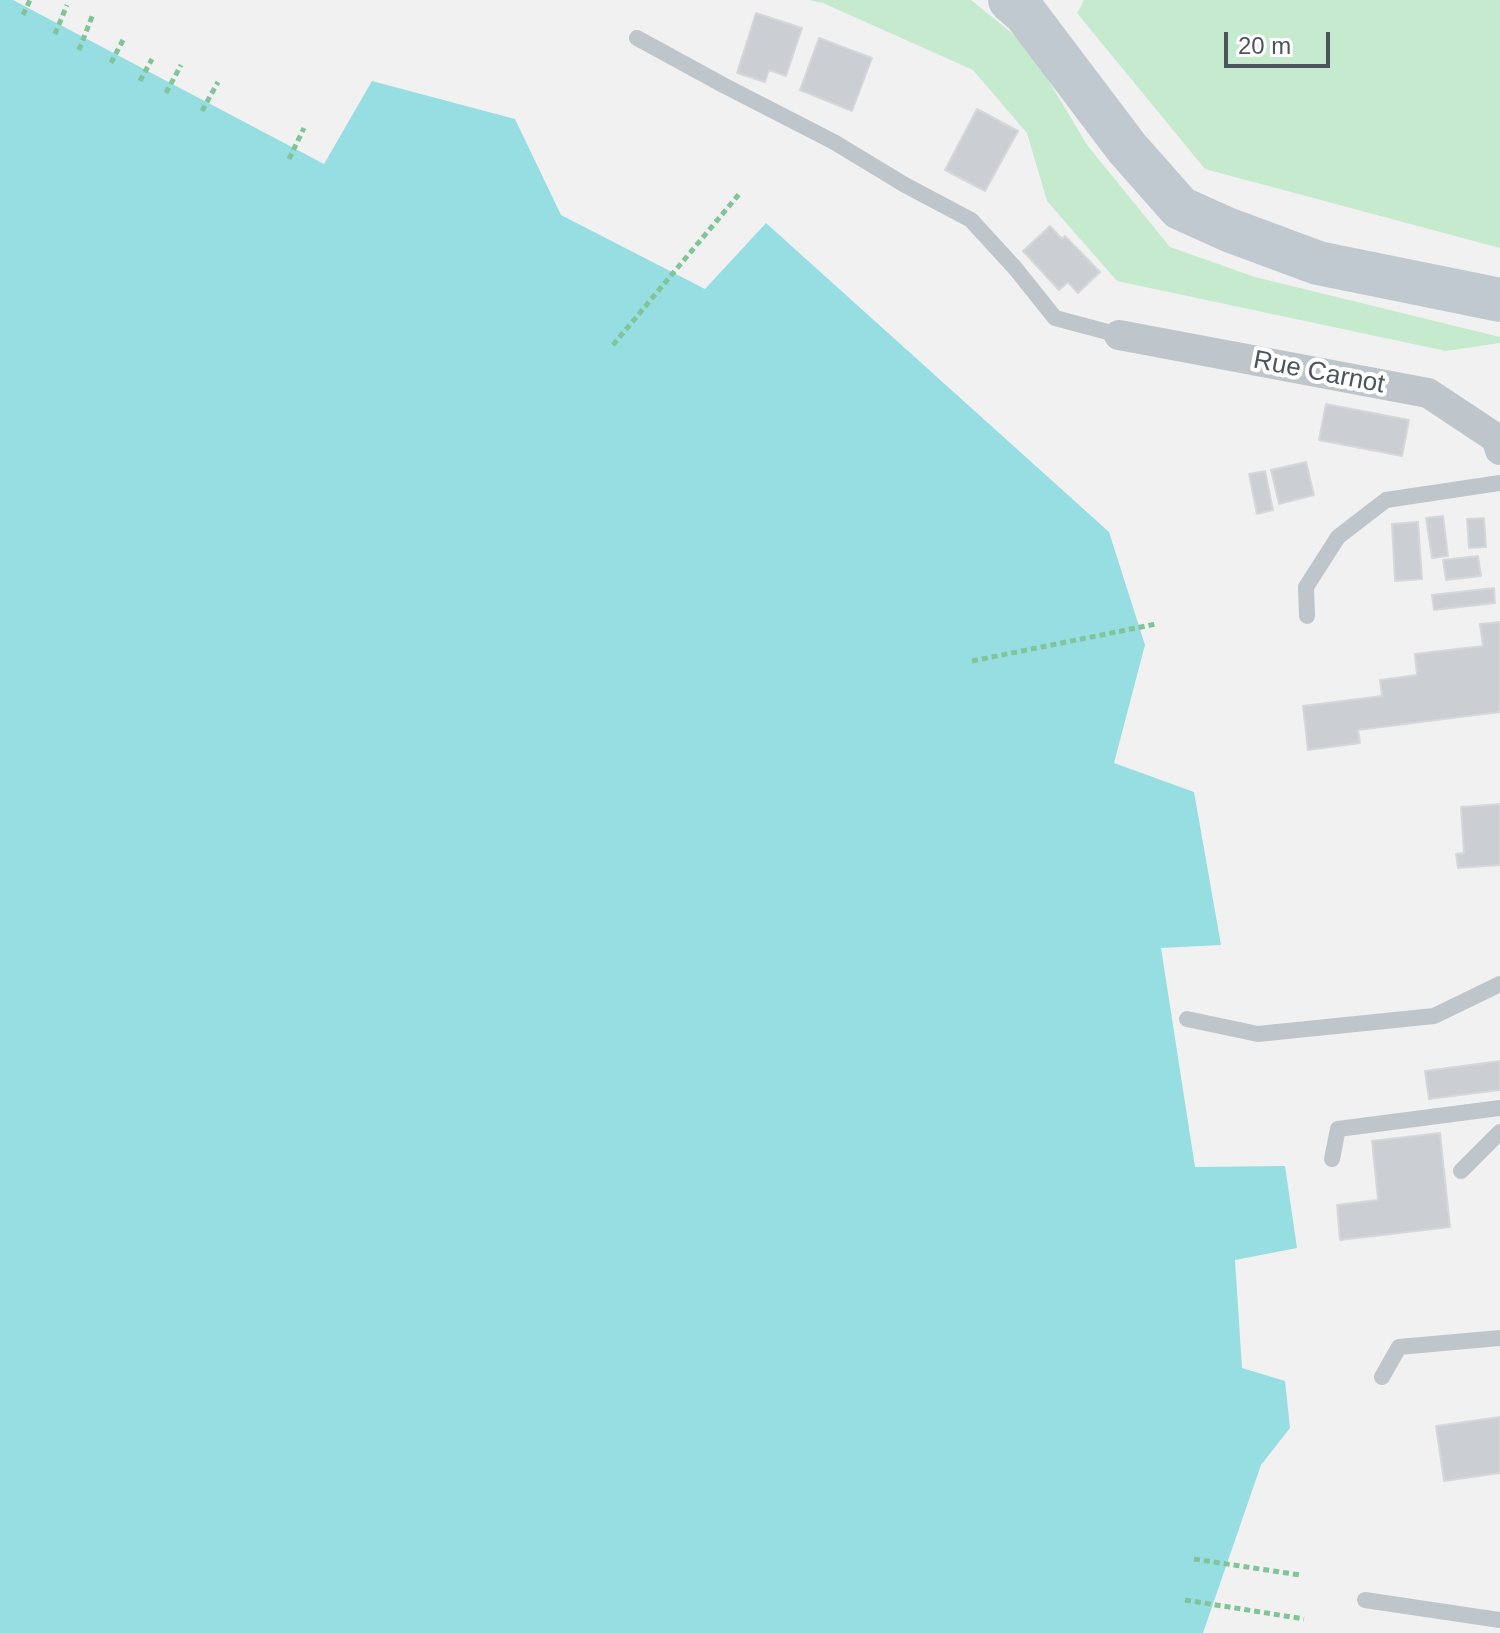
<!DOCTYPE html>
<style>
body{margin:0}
#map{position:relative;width:1500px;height:1633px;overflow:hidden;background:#f2f1f1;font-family:Arial,sans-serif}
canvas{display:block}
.scale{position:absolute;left:1224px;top:32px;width:106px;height:36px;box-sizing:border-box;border:4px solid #4b565c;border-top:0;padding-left:10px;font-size:24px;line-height:28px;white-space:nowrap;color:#4b565c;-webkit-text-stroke:6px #fff;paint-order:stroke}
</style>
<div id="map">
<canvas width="1500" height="1633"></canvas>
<div class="scale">20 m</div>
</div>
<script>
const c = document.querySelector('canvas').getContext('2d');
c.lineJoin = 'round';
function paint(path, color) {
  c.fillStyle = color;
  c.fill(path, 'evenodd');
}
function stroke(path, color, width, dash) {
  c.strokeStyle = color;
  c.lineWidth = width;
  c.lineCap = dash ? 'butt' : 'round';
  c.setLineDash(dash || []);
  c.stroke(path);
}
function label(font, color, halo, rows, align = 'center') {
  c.font = font + ' Arial,sans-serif';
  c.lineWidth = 8;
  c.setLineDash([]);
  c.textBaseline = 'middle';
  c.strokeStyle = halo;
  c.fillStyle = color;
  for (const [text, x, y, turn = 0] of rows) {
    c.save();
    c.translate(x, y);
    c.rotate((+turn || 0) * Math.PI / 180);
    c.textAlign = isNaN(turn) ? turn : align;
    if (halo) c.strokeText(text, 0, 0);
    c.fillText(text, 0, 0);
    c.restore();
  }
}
paint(new Path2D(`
 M809,0H971L1028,46L1087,145L1170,247L1255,277L1500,337V343L1446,351L1117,281L1047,201L1027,133L973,70L823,3Z
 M1084,0H1500V248L1205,169L1077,13Z`), '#c5eacd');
paint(new Path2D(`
 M0,0H13L324,164L372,81L515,119L561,215L705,289L766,223L1109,532L1145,645L1114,763L1194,792L1221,945L1161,948L1195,1167L1285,1166L1297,1248L1235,1260L1242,1368L1285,1381L1290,1428L1261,1465L1203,1633H0Z`), '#97dee2');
const building = new Path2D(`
 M756,13L802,28L786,76L769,70L765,82L737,73Z
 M819,38L872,58L852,111L800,90Z
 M977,109L1018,131L985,191L945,170Z
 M1050,226L1062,239L1065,236L1100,272L1078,293L1068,282L1059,290L1023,251Z
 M1326,404L1409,420L1402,456L1319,440Z
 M1306,462L1314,495L1279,504L1271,470Z
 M1265,471L1273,510L1257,514L1249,474Z
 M1443,516L1448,556L1432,558L1426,518Z
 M1484,518L1486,547L1469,548L1467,519Z
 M1418,522L1422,579L1395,581L1392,524Z
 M1478,556L1481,576L1446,580L1443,560Z
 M1494,588L1495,603L1434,610L1432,595Z
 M1500,622V712L1358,730L1360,743L1308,750L1303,706L1382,696L1380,680L1417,675L1415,654L1483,646L1480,624Z
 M1500,804V865L1458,868L1456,854L1464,853L1461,807Z
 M1500,1061V1090L1429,1099L1425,1071Z
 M1440,1133L1450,1227L1340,1240L1337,1205L1378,1200L1372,1141Z
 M1500,1417V1473L1444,1481L1436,1426Z`);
paint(building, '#cbced2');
stroke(building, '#d5d8db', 2);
stroke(new Path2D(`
 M23,15L30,0
 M55,34L67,5
 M79,50L93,14
 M111,63L123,40
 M140,81L152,59
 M166,93L181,65
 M202,111L218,82
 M289,159L304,128
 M613,345L740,193
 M972,661L1156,624
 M1194,1559L1300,1575
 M1185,1600L1304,1619`), '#81c499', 5, [6, 4]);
stroke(new Path2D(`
 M637,38L725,86L834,142L905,185L971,220L1015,268L1055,318L1119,335
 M1307,616L1306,587L1338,537L1386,500L1500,483
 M1187,1019L1258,1034L1434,1016L1500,984
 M1332,1159L1338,1129L1500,1108
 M1461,1171L1500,1132
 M1382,1377L1399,1347L1500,1338
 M1365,1600L1500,1620`), '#bec6cb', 16);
stroke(new Path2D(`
 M1119,335L1428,393L1496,438L1500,450`), '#bec6cb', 30);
stroke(new Path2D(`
 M1010,0L1025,13L1127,148L1180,208L1229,230L1318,263L1500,300`), '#bfc9cf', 44);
label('26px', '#4b565c', '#fff', [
 ["Rue Carnot",1319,373,11]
]);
</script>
